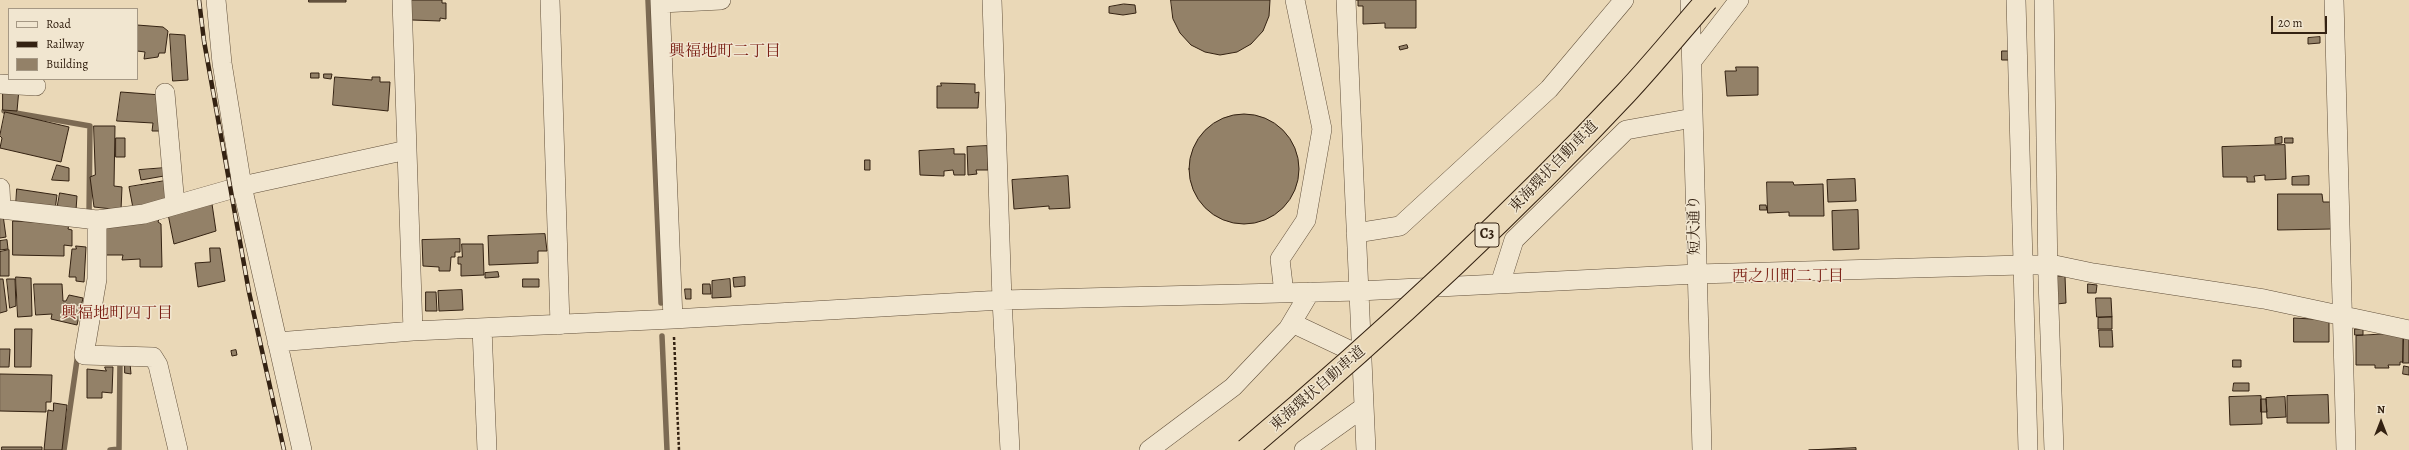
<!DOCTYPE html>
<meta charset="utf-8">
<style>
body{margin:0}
#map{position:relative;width:2409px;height:450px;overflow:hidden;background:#ead8b7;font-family:Alegreya,serif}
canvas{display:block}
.legend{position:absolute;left:8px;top:8px;width:130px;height:72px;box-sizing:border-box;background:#f1e6d0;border:1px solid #a59884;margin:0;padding:5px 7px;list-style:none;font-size:12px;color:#342212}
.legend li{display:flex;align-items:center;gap:8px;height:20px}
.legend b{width:20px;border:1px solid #a59884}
.north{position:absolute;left:2361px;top:402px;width:40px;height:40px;-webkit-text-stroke:3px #f1e6d0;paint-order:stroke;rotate:0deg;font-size:11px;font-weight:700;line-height:16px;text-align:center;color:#342212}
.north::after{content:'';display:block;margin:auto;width:14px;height:18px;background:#342212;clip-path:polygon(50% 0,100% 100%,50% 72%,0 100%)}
.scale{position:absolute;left:2271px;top:16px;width:56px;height:18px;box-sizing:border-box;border:2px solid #342212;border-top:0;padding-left:5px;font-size:12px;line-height:14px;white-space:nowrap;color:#342212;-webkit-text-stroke:3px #f1e6d0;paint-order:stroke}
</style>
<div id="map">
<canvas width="2409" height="450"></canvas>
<ul class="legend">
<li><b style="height:5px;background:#f1e6d0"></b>Road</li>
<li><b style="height:5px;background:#342212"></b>Railway</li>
<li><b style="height:11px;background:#938168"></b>Building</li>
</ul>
<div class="north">N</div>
<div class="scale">20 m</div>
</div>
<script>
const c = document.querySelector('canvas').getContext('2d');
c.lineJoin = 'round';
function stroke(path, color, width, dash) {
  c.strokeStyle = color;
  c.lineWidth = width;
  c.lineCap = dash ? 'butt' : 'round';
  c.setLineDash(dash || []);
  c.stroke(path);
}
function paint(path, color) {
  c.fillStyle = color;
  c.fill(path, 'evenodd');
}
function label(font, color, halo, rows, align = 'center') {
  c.font = font + ' Alegreya,"Noto Serif JP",serif';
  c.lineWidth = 3;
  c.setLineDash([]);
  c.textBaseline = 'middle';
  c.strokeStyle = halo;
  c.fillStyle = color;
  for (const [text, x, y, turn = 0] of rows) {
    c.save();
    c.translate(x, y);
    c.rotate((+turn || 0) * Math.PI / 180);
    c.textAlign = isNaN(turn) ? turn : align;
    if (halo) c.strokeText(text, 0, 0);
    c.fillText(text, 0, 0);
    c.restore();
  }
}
stroke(new Path2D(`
 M648,0L661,303
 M4,111L90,126L89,216
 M662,336L667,450
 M64,450L78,353
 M110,450L119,449L120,361`), '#7c6a53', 5.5);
const building = new Path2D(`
 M309,0H346V2H309Z
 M411,0H442V3H446V19L440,18V21L412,20Z
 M1171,0H1270L1269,16L1263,31L1251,44L1237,52L1220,55L1205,52L1191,45L1180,33L1173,19Z
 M1355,0H1416V28H1385V23L1363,24V6H1358V0Z
 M1124,4L1135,5L1136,13L1123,15L1109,13V7Z
 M137,25L163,27L168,31L165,53H159L158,57L144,59L145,52L137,51Z
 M170,34L185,35L188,80L173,81Z
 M2320,37V43L2308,44V38Z
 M1407,45L1408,48L1400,50L1399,47Z
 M2002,51H2009L2010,60H2002Z
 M1736,67H1758V95L1727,96L1725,71H1736Z
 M311,73H319V78H311Z
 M324,74H332L331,79L324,78Z
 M335,77L372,80V77H380V82H390L388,111L333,105Z
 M941,83L975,84V93L979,92L978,108H937V86H941Z
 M3,89H19L17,111L3,110Z
 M121,92L161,95L160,131H152L153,123L117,121Z
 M5,112L69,127L61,162L0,148L2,138L0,136Z
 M1189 169a55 55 0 1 1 110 0a55 55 0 1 1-110 0Z
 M94,126H115L114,186L122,187L121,210L94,207L90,177L95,175Z
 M2282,137V143L2275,144V138Z
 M116,138H125V157H116Z
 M2285,138H2293V143H2285Z
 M2285,145L2286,179L2265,180V175L2254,176L2255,182H2247V177H2223L2222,147Z
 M987,146L988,170H976L977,174L968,175L967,147Z
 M954,149V154H965V175H954L953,170L944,171V176L920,175L919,151Z
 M865,160H870V170H865Z
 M57,165L69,168V181L52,180Z
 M165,168L164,176L141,180L139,170Z
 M1068,176L1070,208L1049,209V206L1014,209L1012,180Z
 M2309,176V185H2292V177Z
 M1855,179L1856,201L1828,202L1827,180Z
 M165,181L166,201L133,208L129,187Z
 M1767,182H1793L1794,185L1823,184L1824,216H1789V212L1768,213Z
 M17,189L57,195L55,210L16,206Z
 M60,193L77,196L76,210H57Z
 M2278,194H2322L2323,202H2332V229L2278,230Z
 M212,204L216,231L174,244L168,214Z
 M1760,205H1766L1767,210H1760Z
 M1858,210L1859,249L1833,250L1832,211Z
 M0,215H3L6,237L0,238Z
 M159,219L158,222L161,224L162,267H140V259L122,260L123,255H102V226Z
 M13,221L69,224L68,229L72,230V246L64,245V256L13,255Z
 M545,234L547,251H538V263L489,265L488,236Z
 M460,239V252H455V257H451L450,271H439V267L423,266L422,240Z
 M7,240L8,249L0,250V241Z
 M462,244H483L484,275L461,276V264H458V257H462Z
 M76,246L86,247L84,282L76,281V277H69L72,249H76Z
 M210,248H220L225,281L198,287L195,263L210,262Z
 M9,250V276H0V252Z
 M498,272L499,277L485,278V273Z
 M2057,276H2065L2066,303L2057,304Z
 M16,277L31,278L32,316L18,317Z
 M745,277V286L734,287L733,278Z
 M0,279H3L7,311L0,313Z
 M7,279H15L16,306L10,308Z
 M523,279H539V287H523Z
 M730,279L731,297L712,298V281Z
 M34,284H62L63,301H66L69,295L83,298L77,325L51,319L52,314L36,315Z
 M703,284H710L711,294H703Z
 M2088,284L2097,285L2096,293H2088Z
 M685,289H691V299H686Z
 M462,290L463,310L439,311L438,291Z
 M426,292H436L437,311H426Z
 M2096,298H2111L2112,317H2097Z
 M2112,317V329H2098V318Z
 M2294,318L2329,320V342H2294Z
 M15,329H32L31,367H15Z
 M2355,329H2363V335H2355Z
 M2099,330H2112L2113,347H2100Z
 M2400,333L2403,334V362H2400V365H2388L2389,368H2375V365H2356V336Z
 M2404,336H2409V363H2403Z
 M0,349H10L9,367H0Z
 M236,350L237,355L232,356L231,351Z
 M2233,360H2241V367H2233Z
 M125,363H130L131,374L125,373Z
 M2404,366L2409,367V375L2403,374Z
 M105,367H113L112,393L102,392V398H87V369L106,371Z
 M0,374L52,375L51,402H46V412L0,411Z
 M2234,383H2249V391H2233Z
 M2328,395L2329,423H2287V396Z
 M2261,396L2262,424L2230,425L2229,397Z
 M2285,397L2286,417L2267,418L2266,398Z
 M2261,399H2266L2267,412H2261Z
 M54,403L67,405L62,450H44L48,410L53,411Z
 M2,447H42V450H2Z
 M1856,448V450H1809Z`);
paint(building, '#938168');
stroke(building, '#342212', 1);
const minor = new Path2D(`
 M216,0L222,63L242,186L302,450
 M402,0L413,331L673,319L1002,300L1359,291L1697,274L2022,265H2055L2093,273L2264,299L2409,330
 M550,0L560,325
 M660,0L673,319
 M992,0L1002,300L1010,450
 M1346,0L1366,450
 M1690,0L1702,450
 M2016,0L2028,450
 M2044,0L2048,279L2054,450
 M2334,0L2346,450
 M661,3L721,0
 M1692,61L1739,0
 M0,84L36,86
 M165,93L175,205
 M0,188L1,209
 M0,209L97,220L144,214L242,186L407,150
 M97,220V279L84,355L153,357L158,365L178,450
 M1356,233L1400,226L1549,89L1624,0
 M1500,284L1514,240L1626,130L1693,118
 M1284,293L1280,259L1306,220L1322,129L1295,0
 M1292,323L1362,356
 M482,328L487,450
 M277,342L413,331
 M1149,450L1233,387L1288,329L1310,292
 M1304,450L1364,407`);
stroke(minor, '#62503b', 20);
stroke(new Path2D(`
 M674,337L679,450`), '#342212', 2.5, [3, 2]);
stroke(minor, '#f1e6d0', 19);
const rail = new Path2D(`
 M199,0L204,41L249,292L284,450`);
stroke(rail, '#342212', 4.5);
stroke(rail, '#f1e6d0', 3, [9]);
const highwayBridge = new Path2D(`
 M1246,450C1379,338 1507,220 1626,93C1654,63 1680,31 1707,0`);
stroke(highwayBridge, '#342212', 24, []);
stroke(highwayBridge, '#ead8b7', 22);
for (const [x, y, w] of [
 [1487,235,24]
]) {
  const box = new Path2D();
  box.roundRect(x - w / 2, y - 12, w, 24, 3);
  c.fillStyle = '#f1e6d0';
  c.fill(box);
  stroke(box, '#342212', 1);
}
label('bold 14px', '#342212', null, [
 ["C3",1487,235]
]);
label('15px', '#342212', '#f1e6d0', [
 ["東海環状自動車道",1554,167,-46],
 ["短大通り",1695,225,-91],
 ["東海環状自動車道",1318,389,-41]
]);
label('16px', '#7a1f14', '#f1e6d0', [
 ["興福地町二丁目",725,52],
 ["西之川町二丁目",1788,277],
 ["興福地町四丁目",117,314]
]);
</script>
